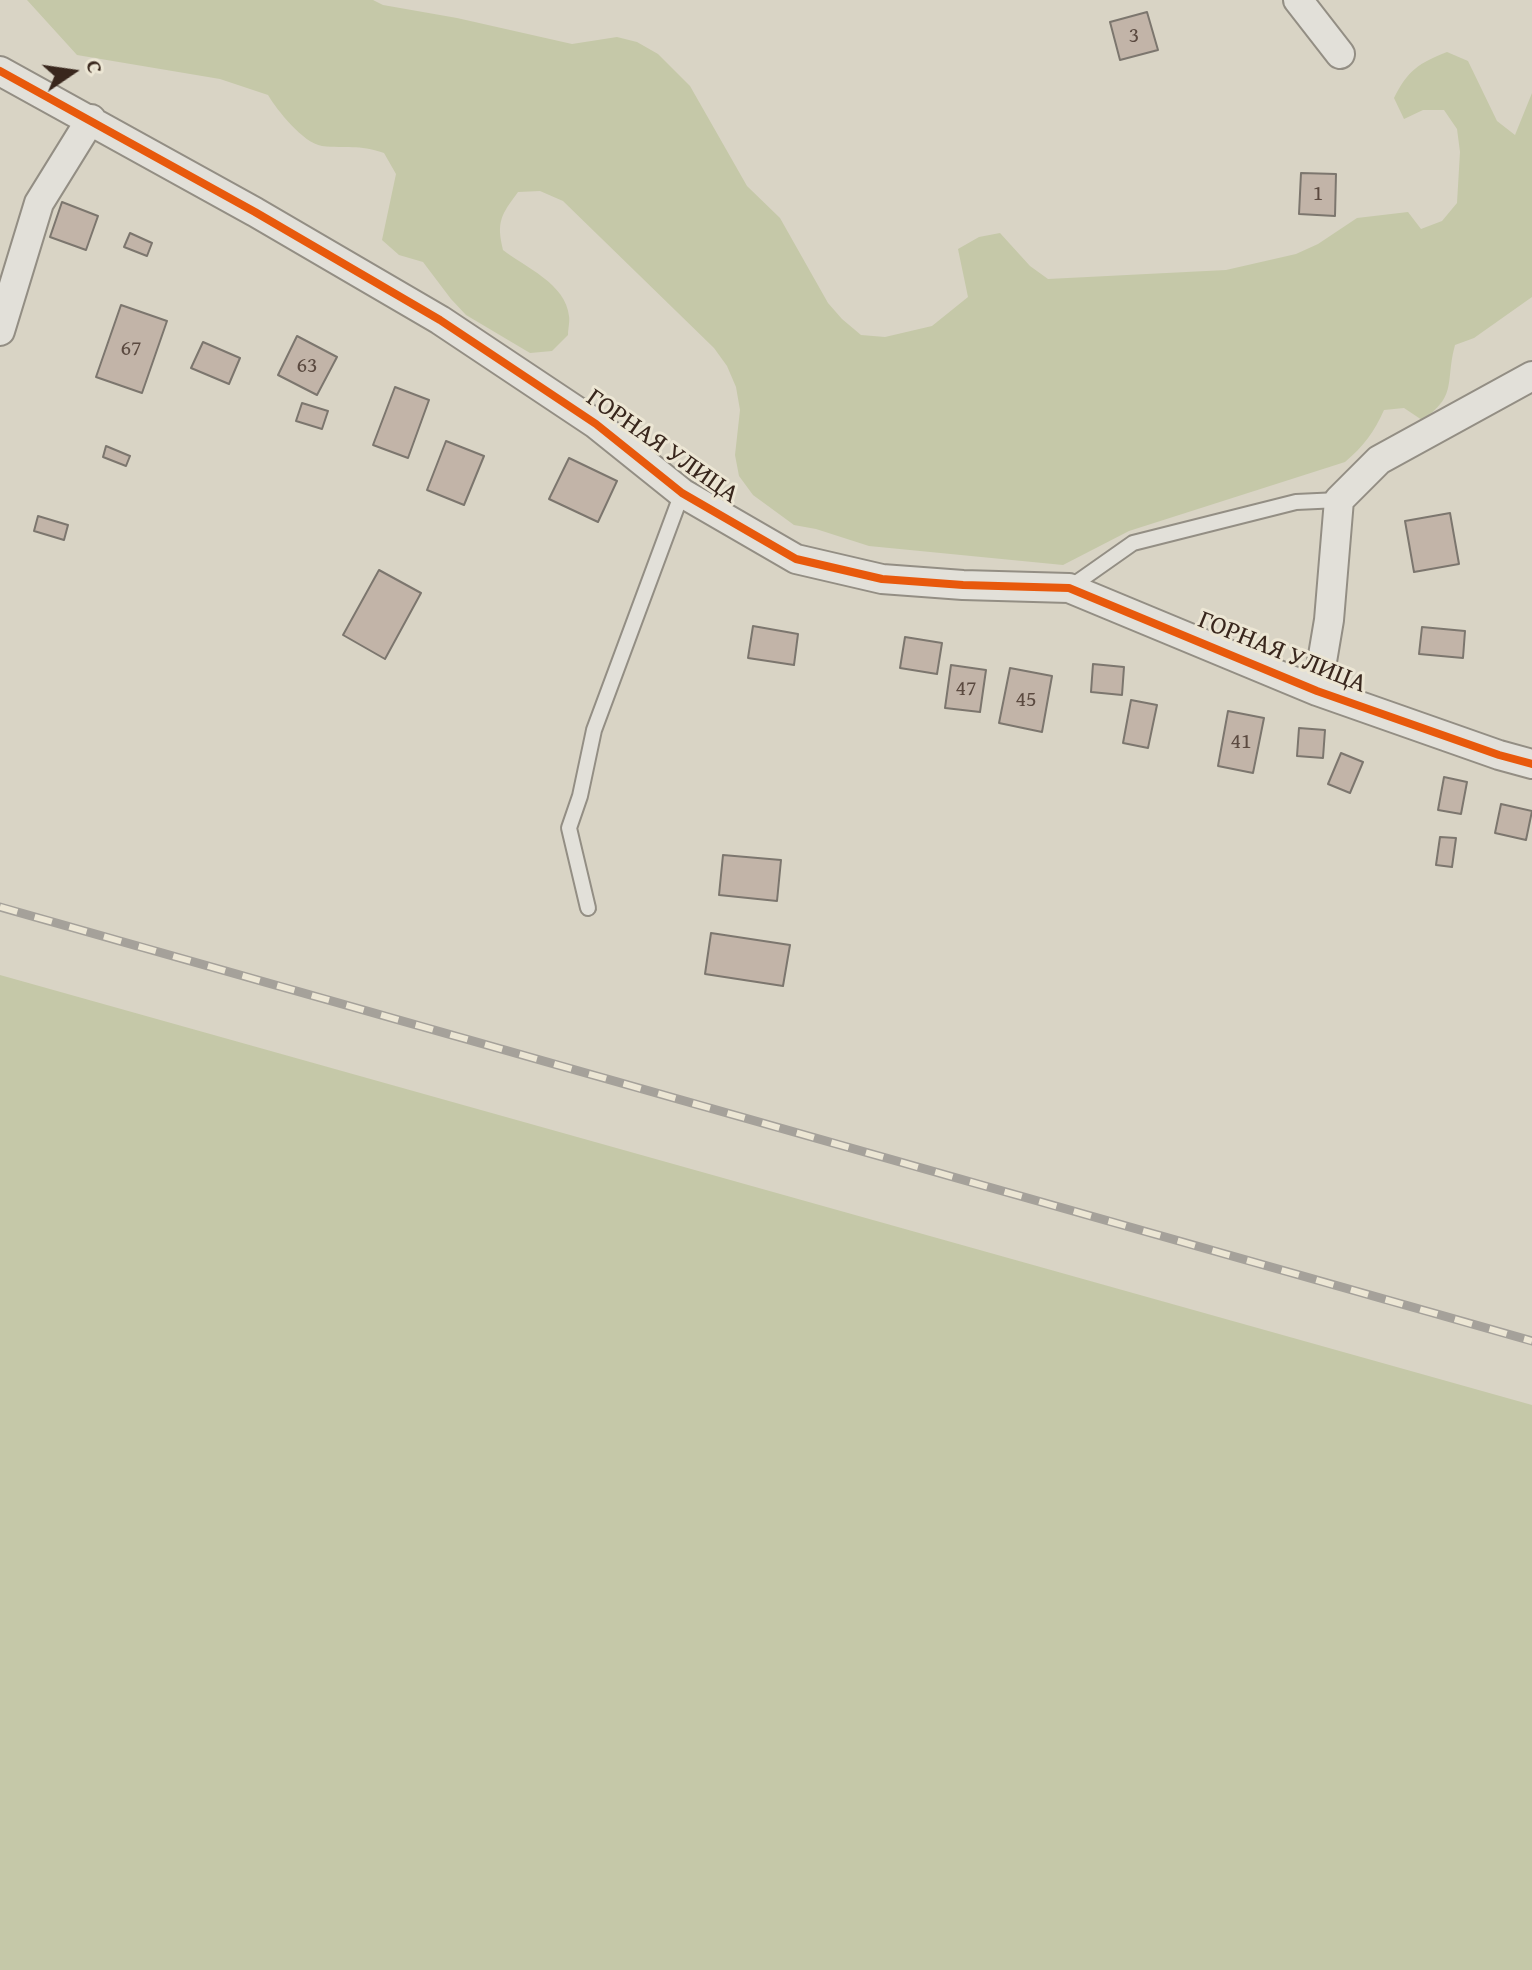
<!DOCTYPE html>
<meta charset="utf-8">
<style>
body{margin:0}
#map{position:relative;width:1532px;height:1970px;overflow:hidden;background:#d9d4c5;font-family:"Gentium Book Plus",serif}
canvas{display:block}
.north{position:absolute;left:32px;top:32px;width:80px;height:80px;-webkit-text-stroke:6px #ece6d4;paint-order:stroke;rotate:77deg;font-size:22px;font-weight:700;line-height:32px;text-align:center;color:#39271d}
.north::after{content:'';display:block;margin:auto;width:28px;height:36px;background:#39271d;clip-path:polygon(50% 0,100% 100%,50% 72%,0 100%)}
</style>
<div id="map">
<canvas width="1532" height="1970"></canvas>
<div class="north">С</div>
</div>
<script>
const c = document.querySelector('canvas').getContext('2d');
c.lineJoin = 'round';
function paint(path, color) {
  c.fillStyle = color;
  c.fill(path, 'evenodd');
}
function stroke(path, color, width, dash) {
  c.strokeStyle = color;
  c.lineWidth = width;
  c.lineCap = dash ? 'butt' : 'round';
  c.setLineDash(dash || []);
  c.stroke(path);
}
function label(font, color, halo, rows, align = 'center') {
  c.font = font + ' "Gentium Book Plus",serif';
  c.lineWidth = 6;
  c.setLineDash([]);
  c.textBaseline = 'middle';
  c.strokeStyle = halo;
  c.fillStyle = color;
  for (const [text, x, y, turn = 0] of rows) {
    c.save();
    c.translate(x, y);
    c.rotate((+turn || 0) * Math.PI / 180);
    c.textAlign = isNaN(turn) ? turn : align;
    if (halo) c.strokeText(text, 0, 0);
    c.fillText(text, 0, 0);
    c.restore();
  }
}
paint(new Path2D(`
 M27,0H373L383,5L457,18L572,44L617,37L637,42L658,54L690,86L747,186L780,218L828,303L842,319L861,335L885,337L932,326L968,297L958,249L979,237L1000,233L1030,266L1048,279L1226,270L1296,254L1318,244L1357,218L1408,212L1421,229L1442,221L1457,203L1460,152L1457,129L1444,110H1423L1404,119L1394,98C1408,70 1419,63 1447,52L1468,61L1497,121L1515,135L1532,93V297L1474,338L1455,345C1445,382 1458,396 1422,420L1404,408L1384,410C1374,432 1364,446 1345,462L1129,531L1063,565L869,546L816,529L794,525L753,495L739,476L735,455L740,410L736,387L727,366L714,348L563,201L540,191L518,192C501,215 496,222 503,250C525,267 566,284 569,316C570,321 568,329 568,335L552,351L530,353L466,315L451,299L423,262L399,255L382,240L396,174L384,153C358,144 347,149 322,146C303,143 277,110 268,95L220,79L77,55Z
 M0,975L1532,1405V1970H0Z`), '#c5c8a8');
const building = new Path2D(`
 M1147,12L1158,50L1120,60L1110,22Z
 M1301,173L1336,174L1335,216L1299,214Z
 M62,202L98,216L86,250L50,237Z
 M130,233L152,243L147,256L124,247Z
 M121,305L167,321L142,393L96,377Z
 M297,336L337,357L317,395L278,375Z
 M203,342L240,358L229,384L191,368Z
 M395,387L429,400L408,458L373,445Z
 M302,403L328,411L322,429L296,421Z
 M446,441L484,456L464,505L427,490Z
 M106,446L130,456L126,466L103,457Z
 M569,458L617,481L598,522L549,499Z
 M1450,513L1459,564L1414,572L1405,521Z
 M38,516L68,525L64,540L34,531Z
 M379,570L421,593L385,659L343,635Z
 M753,626L798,634L794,665L748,658Z
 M1422,627L1465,631L1463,658L1419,654Z
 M905,637L942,643L937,674L900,668Z
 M1093,664L1124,667L1122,695L1091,692Z
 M951,665L986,670L980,712L945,708Z
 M1010,668L1052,676L1042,732L999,723Z
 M1131,700L1157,705L1148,748L1123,743Z
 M1228,711L1264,718L1253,773L1218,766Z
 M1299,728L1325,730L1323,758L1297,756Z
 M1341,753L1363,762L1350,793L1328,784Z
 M1444,777L1467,782L1461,814L1438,810Z
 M1501,804L1532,811L1526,840L1495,833Z
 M1440,837L1456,838L1452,867L1436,865Z
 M723,855L781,860L777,901L719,895Z
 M711,933L790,945L783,986L705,974Z`);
paint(building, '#c2b4a8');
stroke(building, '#7c766e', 2);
const service = new Path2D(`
 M1069,588L1133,543L1296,502L1339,500
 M588,908L569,828L580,796L594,730L682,493`);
const minor = new Path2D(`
 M1298,0L1340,54
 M0,71L255,212L440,320L596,424L682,493L796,559L882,579L963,585L1069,588L1317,691L1499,755L1532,764
 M0,331L39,203L91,119
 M1317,691L1329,620L1339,500L1379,460L1532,376`);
stroke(service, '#938e84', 18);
stroke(minor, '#938e84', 32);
stroke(service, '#e2e0d9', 14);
stroke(minor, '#e2e0d9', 28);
const rail = new Path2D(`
 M0,907L1532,1341`);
stroke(rail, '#a5a19a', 9);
stroke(rail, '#ece6d4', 6, [18]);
stroke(new Path2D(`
 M0,71L255,212L440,320L596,424L682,493L796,559L882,579L963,585L1069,588L1317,691L1499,755L1532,764`), '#e8590c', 8);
label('22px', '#5b4a40', null, [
 ["3",1134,36],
 ["1",1318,194],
 ["67",131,349],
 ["63",307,366],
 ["47",966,689],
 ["45",1026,700],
 ["41",1241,742]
]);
label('26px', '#39271d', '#ece6d4', [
 ["ГОРНАЯ УЛИЦА",662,447,35],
 ["ГОРНАЯ УЛИЦА",1282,653,22]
]);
</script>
